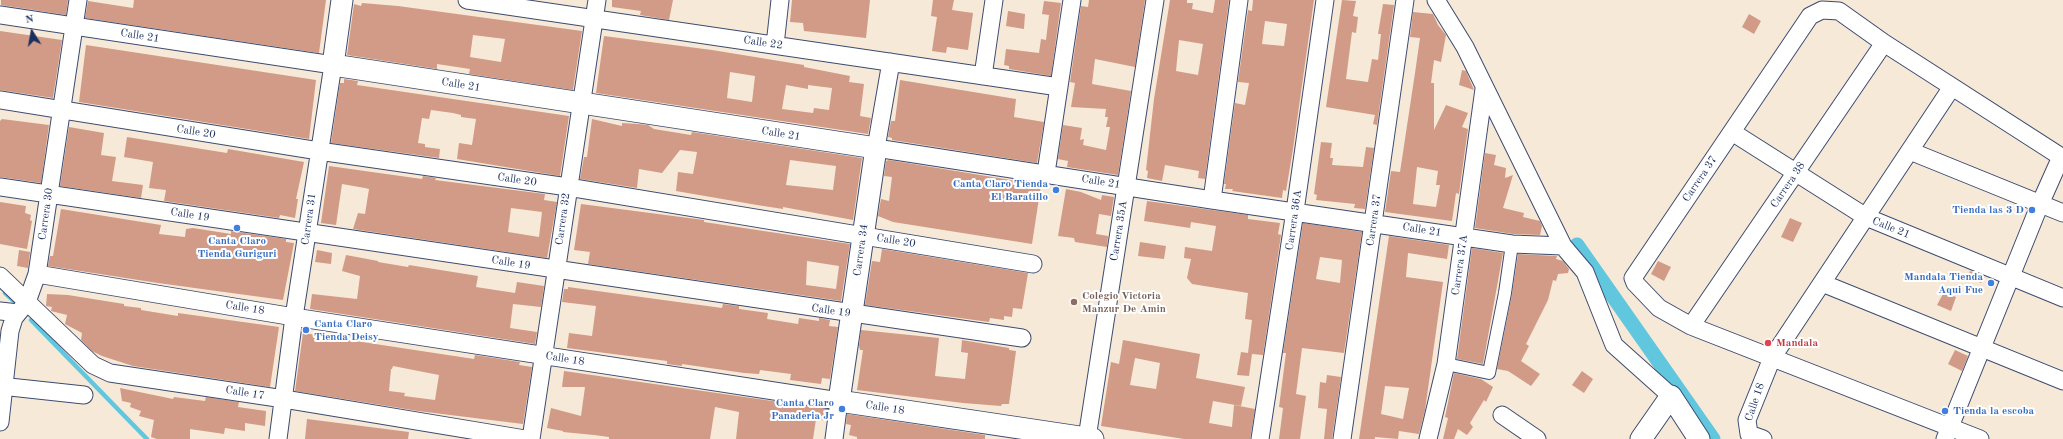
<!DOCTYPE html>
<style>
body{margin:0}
#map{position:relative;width:2063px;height:439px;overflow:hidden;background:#f7e9d7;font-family:"Old Standard TT",serif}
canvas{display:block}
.north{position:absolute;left:12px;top:12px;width:40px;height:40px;-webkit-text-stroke:3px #fff;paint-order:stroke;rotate:349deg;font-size:11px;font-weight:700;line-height:16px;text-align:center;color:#1b2f5e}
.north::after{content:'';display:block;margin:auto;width:14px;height:18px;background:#1b2f5e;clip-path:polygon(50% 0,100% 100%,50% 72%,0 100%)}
</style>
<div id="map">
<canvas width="2063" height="439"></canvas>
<div class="north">N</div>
</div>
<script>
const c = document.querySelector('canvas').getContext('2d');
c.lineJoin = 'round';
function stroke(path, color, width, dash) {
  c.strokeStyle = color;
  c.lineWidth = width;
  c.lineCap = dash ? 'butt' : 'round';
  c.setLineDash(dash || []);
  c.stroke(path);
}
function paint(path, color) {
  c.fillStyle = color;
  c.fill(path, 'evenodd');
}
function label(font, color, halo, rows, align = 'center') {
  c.font = font + ' "Old Standard TT",serif';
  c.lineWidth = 4;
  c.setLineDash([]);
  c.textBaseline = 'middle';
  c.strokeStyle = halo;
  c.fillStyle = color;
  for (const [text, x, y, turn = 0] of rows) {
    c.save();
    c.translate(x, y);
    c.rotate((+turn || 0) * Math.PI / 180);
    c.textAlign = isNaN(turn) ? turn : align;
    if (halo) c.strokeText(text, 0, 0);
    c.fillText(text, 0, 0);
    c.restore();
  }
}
stroke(new Path2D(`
 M5,293L16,303
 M31,320L147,439`), '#61c7de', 4.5);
stroke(new Path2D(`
 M1577,245L1713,439`), '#61c7de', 15);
paint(new Path2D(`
 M1,0H68L66,15L1,5Z
 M134,0H326L319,53L85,18L88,1L133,8Z
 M612,0H673L669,20L640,15L641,11L612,7Z
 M792,0H870L866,38L804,31L803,23L790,22Z
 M933,0H954L952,10L973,13L968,50L947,47L946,53L932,51L937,17L931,16Z
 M1089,0H1145L1135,67L1095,59L1092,84L1131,91L1118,175L1067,167L1068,161L1058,159L1063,125L1082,128L1080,140L1084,139L1083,145L1106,150L1110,127H1106L1108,117H1105L1106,109L1071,107L1075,83L1070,82L1081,6L1088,7Z
 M1170,0H1187V3H1193L1192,9L1213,13L1215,0H1229L1205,179L1198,178L1199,171L1165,165L1162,181L1147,178L1148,171L1146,170L1154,99ZM1179,40L1203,44L1198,75L1176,71Z
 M1253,0H1314L1293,149L1286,191L1283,190L1282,198L1232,191L1233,189H1225L1226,184H1224L1235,103L1245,105L1249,83L1238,82L1248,10L1252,11ZM1265,21L1287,24L1284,46L1262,44Z
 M1342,0L1356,1L1353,16L1358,17L1356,33L1352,32L1346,79L1368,82L1372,59L1378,60L1381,34H1378L1383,4L1394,5L1377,125L1373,124L1375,115L1326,107Z
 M1044,1L1061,3L1051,76L1009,69V66L1004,65L1006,49L1039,53L1041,39L1046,40L1049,15L1042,14Z
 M362,3L398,6L582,31L573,90L469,74L470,69L437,64V69L347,55L354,4L361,6ZM473,35L505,39L501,62L470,57Z
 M1008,11L1025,14L1024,29L1006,26Z
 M1413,12L1433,14L1438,25L1446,35L1441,62L1434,60L1431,83H1434V130L1446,105L1468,113L1462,127L1468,129L1465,150L1459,194L1456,193L1452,221L1385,212L1391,171L1400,172L1415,73L1420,38L1410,37ZM1417,167L1438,171L1436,185H1440L1436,207L1413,204Z
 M1749,14L1761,21L1754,34L1742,27Z
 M0,31L62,40L53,98L0,90Z
 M604,36L712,50L804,65V67L850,76L849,82L864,84L860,116L871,118L868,134L596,93ZM730,72L755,76L752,102L727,98ZM786,85L808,89V85L832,88L829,110L814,108L813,113L782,109Z
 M86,45L316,80L309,139L79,102Z
 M1462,70L1466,71L1474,90L1459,85Z
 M344,79L358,81L357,85L569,116L560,176L457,159L459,143L472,145L476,119L461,117V115L453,113L431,110L429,119L422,118L418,143L425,144V147L440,149L439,158L331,143L340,83H344Z
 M900,80L1016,99L1014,117L1044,122L1037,163L892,140V138L888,137L891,121H895Z
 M2,119L49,125L41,183L0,177V121Z
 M592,119L622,126V123L638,124L648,125L654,129L691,135L692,132L862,158L853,220L783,207V209L757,205L676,191L678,172L693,174L697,152L680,150L662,173L639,169L637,188L580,179L584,157H587ZM790,160L836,166L833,190L786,185Z
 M69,127L104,133L101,155L116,157L112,181L143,185L141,198L60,186Z
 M127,137L227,153L228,149L304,162L296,199H298L295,218L280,215L279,218L164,201L166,190L149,188L153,162L124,157Z
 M1321,142L1332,143L1330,158H1333L1332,165L1363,167L1366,147L1374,148L1365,209L1354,208L1355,204L1316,200L1317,195L1314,194Z
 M1485,153L1496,155L1494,165L1506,168L1505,178L1513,175L1503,208L1524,213L1523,217L1540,221L1542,226L1540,235L1513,234L1475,228Z
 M889,160L1041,185L1032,244L893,222L878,216L881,199L889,201L892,177L884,176L886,161Z
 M329,166L422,179L423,176L436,178L435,180L545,194L544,200L557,202L547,258L353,229L358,213L365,214L369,189L365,188L342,184L336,225L321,223ZM511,208L542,212L539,237L508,232Z
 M1066,189L1081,192L1101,200L1102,195L1114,197L1111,216L1099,214L1096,234L1108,236L1107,247L1075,242L1074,238L1058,236Z
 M1147,201L1248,215V219L1280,223L1278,234L1281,235L1263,355L1252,354L1249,376L1237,375L1241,352L1248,353L1252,320L1245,319L1248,293L1192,284L1187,278L1191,259L1184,258L1185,247L1212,251L1216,226L1191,222L1190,228L1144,221Z
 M0,202L26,206L25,213L31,215L30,220L32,221L27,249L0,244Z
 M581,204L704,220V222L850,244L841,301L588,264L590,252L574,250ZM807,261L839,266L836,289L806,285Z
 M61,209L161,225L159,234L185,237L186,229L193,228L231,234V231L286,239V242L294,243L283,300L158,283L48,266L50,256H53Z
 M1790,218L1802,223L1793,242L1781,237Z
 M1303,223L1362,232L1344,353L1302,348L1296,394L1306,396L1300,439H1279L1283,408L1279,407L1286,353H1283ZM1320,257L1342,260L1340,283L1316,279Z
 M1389,236L1449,245L1447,259L1408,253L1406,277L1443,282L1425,410L1419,434L1399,431L1398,439L1375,437V439H1359ZM1385,386L1409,388L1403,419L1381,414Z
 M1140,242L1166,246L1164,259L1138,256Z
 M1472,248L1503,253L1483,364L1457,359Z
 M882,249L1028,273L1022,309L1013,308L1012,317L1004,316V320L990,318L989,322L865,305L872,261L880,262Z
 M19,250L30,252L28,268L17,266Z
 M317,250L332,253L331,264L315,262Z
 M1518,254L1557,256L1556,259L1563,261L1569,269L1568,273L1558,274L1556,281L1553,280L1548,300L1526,344L1529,346L1521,361L1540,374L1531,386L1508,371L1497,369L1512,294Z
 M346,255L378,261V262L408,267L409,265L478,276L476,287L515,293L517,282L544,286L541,307L513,304L510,328L537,332L535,344L310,309L312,294L357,299L360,276L342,271Z
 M1658,261L1671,267L1664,281L1651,274Z
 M1970,271L1985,277L1981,283L1968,277Z
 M568,287L722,308L723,304L739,306V309L768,313L767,319L798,324L799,318L819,321V318L830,320L829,326L838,327L830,379L822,378L821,384L790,380L791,374L760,370L759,374L744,373L682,364V366L667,364V361L567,348L569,333L592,336L596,306L562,302L564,289H568Z
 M1944,292L1956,297L1951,311L1937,305Z
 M47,294L68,295L124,304V306L141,308V310L178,316V313L279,327L270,387L133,366L102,356L92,351L81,340L82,333L65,324L67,315L51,311L52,307L46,306Z
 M861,330L939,338L935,376L965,379L968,353L961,352L962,340L1009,348V350L1016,351L1009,404H1002L1001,406L963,403L857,390L863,350H860L859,346Z
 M303,333L474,359L475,355L520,362L519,365L532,367L523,424L418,411L295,391ZM393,366L439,375L435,400L404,396L405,393L389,391L391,369H392Z
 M1123,340L1200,354L1196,378L1245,387L1241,406L1213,401L1209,423L1232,427L1234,405L1255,409L1250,439H1184L1101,426L1111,362L1119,364ZM1135,358L1160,363L1156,389L1130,385Z
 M1955,350L1968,356L1962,371L1948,364Z
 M564,371L828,409L826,421L816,419L813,439H736L739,412L715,407L710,439H609V437L594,435L563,432V431L547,428L551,408L581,416L585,387H562Z
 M1582,371L1593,379L1584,393L1572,385Z
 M1454,373L1481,379L1493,387L1486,402L1484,400L1470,423L1473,427L1467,435L1458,429L1454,439H1443L1448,418L1445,417Z
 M1327,375L1341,377L1332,439H1324L1327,409L1318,408L1320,382L1326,383Z
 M120,388L173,399L174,397L205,401L206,397L239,402L238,407L266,411L265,426L245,423V431L225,428L224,434L190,429V439H157L151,437L154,420L139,416L141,411L130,407L131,403L122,401Z
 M847,414L985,435V439H857V437L849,435L851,425L846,424Z
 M307,419L409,432L408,439H305Z`), '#d19b87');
const pedestrian = new Path2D(`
 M1446,364L1489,373L1505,293L1512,244`);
const minor = new Path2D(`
 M467,0L1059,87
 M1436,0L1465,47L1563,246L1585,272L1614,345L1671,396
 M0,15L333,65L294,317L278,439
 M775,45L780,0
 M891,62L876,148L1212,200L1512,244L1563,246
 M983,76L994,0
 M0,100L319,151L568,187L1033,264
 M1732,132L1866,217L2063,298
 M1910,151L2063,213
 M1046,173L1072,0
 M0,187L1022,338
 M1212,200L1239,0
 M37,274L294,317L839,401L834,439
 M0,276L93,365L110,373L284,399L525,439
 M1822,283L2063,381
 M0,311L18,313
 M1691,326L1884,43
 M0,386L84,395
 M1502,415L1537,439
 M0,422L10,331L14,318L27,302L37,274L78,0
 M1087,438L1155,0
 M531,439L597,0
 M1260,439L1295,211L1325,0
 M1342,439L1405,0
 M1428,439L1446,364L1484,89
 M1763,439L1749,434L1747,420L1772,358L1952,87
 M1945,439L2040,204L2061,157
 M1980,439L1691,326L1659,308L1635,283L1633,278L1810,16L1822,10L1839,11L1884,43L2063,158`);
const tertiary = new Path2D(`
 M342,0L333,65L876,148L839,401L1093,439
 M1641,439L1671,396L1699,439`);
stroke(pedestrian, '#3c4b70', 14);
stroke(minor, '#3c4b70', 19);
stroke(tertiary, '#3c4b70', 23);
stroke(pedestrian, '#fff', 12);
stroke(minor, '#fff', 17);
stroke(tertiary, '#fff', 21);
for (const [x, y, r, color] of [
 [1056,190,4,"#3f7fe0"],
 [2032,210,4,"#3f7fe0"],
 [237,228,4,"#3f7fe0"],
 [1991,283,4,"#3f7fe0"],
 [1074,302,4,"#8d6e63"],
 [306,330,4,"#3f7fe0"],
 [1768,343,4,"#e0444e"],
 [842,409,4,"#3f7fe0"],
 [1945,411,4,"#3f7fe0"]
]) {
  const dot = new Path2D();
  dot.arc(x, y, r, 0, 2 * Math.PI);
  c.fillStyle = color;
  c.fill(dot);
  stroke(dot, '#fff', 1.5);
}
label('11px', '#1b2f5e', '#fff', [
 ["Calle 21",140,36,9],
 ["Calle 22",763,43,8],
 ["Calle 21",461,85,9],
 ["Calle 20",196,132,9],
 ["Calle 21",781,134,9],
 ["Carrera 37",1700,179,-56],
 ["Calle 20",517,180,8],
 ["Calle 21",1101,182,9],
 ["Carrera 38",1788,185,-56],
 ["Carrera 30",46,214,-82],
 ["Calle 19",190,215,9],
 ["Carrera 31",309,219,-82],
 ["Carrera 32",563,219,-82],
 ["Carrera 36A",1294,220,-82],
 ["Carrera 37",1374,220,-82],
 ["Calle 21",1891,228,22],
 ["Calle 21",1422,230,9],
 ["Carrera 35A",1119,231,-81],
 ["Calle 20",896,241,9],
 ["Carrera 34",861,250,-82],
 ["Calle 19",511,263,9],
 ["Carrera 37A",1460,265,-82],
 ["Calle 18",245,308,9],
 ["Calle 19",831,311,8],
 ["Calle 18",565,359,9],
 ["Calle 17",245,393,9],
 ["Calle 18",1755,402,-71],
 ["Calle 18",885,408,9]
]);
label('bold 11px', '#366cbe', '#fff', [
 ["Canta Claro Tienda",1048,184],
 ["El Baratillo",1048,197],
 ["Tienda las 3 D",2024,210],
 ["Canta Claro",237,241,"center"],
 ["Tienda Guriguri",237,254,"center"],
 ["Mandala Tienda",1983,277],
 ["Aqui Fue",1983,290],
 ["Canta Claro",314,324,"left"],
 ["Tienda Deisy",314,337,"left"],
 ["Canta Claro",834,403],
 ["Panaderia Jr",834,416],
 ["Tienda la escoba",1953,411,"left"]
], 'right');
label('bold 11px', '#785e54', '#fff', [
 ["Colegio Victoria",1082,296],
 ["Manzur De Amin",1082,309]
], 'left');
label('bold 11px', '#be3a42', '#fff', [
 ["Mandala",1776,343]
], 'left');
</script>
